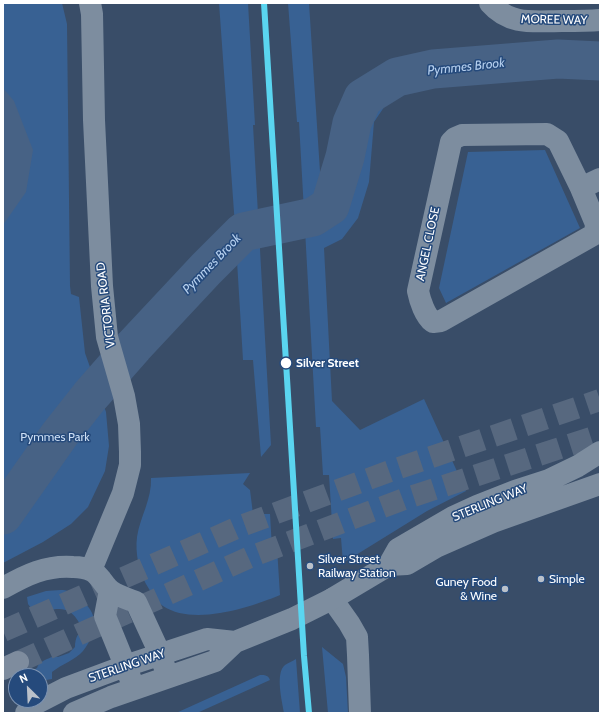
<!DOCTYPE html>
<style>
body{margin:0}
#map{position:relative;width:603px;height:716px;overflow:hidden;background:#394d68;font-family:Cabin,sans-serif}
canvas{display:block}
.frame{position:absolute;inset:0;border:4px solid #fff;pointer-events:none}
.north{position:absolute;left:8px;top:668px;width:40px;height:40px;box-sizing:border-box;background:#254a7c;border:1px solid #7c92b0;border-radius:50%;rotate:336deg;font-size:11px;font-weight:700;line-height:16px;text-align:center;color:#fff}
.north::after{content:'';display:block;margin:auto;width:14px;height:18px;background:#bac1ca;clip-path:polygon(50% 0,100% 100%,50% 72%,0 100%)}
</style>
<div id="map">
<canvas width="603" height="716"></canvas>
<div class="frame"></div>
<div class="north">N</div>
</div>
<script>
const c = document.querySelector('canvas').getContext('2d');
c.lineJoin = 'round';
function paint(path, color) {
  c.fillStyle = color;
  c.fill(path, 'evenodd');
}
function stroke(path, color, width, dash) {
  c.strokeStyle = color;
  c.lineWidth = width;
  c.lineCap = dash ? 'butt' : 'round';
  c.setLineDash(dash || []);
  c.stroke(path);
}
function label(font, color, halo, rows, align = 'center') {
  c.font = font + ' Cabin,sans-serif';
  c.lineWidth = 3;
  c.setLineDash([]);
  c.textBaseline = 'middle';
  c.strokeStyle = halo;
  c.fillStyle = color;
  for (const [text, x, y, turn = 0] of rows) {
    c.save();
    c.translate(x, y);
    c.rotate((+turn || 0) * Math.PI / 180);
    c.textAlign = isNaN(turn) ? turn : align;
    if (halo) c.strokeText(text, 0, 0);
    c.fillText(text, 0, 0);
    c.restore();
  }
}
paint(new Path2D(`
 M3,3H62L67,24L70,286L71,294L79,297L85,353L106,412L109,446L105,471L88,507L71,524L43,542L3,563Z
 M219,3H248L255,125H253L271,445L261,457L253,360H243L237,261L134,367L124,340L198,262L196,261L214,244L213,242L235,226Z
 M288,3H309L321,187L337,151L348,110L360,87L388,65L466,49L600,43V73L522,72L411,80L397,88L374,122L369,182L358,218L342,239L324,248L332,401L360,430L424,399L466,491L427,511L343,563L341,538L333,539L329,475H323L320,427H316L299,122H297Z
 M545,150L580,228L446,303L439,288L468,152Z
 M250,473L243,484L250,490L253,514H270L272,548H277L280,595C249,608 193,626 163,606C155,600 151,592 146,584C139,571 135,553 137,537C140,517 152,499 151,478Z
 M46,591C52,591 62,589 68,591C71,593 75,596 78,598C100,612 98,632 83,651C75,660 62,664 52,672V679L40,681V676H27V674L37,668C39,661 48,659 54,656L58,657L69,653L75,647C75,638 78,631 87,627L85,623L80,624C67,601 55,611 34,612L28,604L27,597Z
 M322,647L343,664L346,677L348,713H328Z
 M296,659L300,713H284C282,701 275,673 285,665C288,663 293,661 296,659Z
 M260,675C265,675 268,675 270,680L197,713H176Z`), '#386193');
paint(new Path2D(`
 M3,88L14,101L33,150L26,192L3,225Z`), '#476285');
stroke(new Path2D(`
 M3,515L60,434L90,396L134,346L206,269L243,232L313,217L330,206L345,157L352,123L363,98L397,77L433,69L558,59L600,61`), '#476285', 39);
stroke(new Path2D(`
 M3,631L241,526L393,470L600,400
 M18,662L250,557L404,499L600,435`), '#57687f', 22, [22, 11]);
stroke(new Path2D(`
 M490,3C510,26 535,21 562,21C575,21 588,21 600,20
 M547,134L558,141L581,188L596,224L595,234L441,321L433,322C425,316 420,301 418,291L451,142L455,138L462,135Z
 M581,188L600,179
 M332,599L349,623L357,637L358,655L360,713`), '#7d8d9f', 22);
stroke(new Path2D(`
 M90,3L92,14L94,120L102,286L107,337L124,396L129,424L130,452V465L123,493L91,570
 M389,565L398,549L453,517L477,506L515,491L549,480L578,466L600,452
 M3,588C26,575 46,565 73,567C80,567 86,568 92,571C101,576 103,585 111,591C118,596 128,599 136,602L160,654L168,677
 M110,590L105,616L131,680
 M26,713L33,705L66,688L125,666L207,639L235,642
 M74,713L111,697L215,661L235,642L292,619L332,599L389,565L407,564L436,547L493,522L600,484`), '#7d8d9f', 22);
stroke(new Path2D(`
 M3,669L18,662`), '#7e8c9e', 22);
stroke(new Path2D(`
 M264,3L304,656L309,713`), '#5ad5f0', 6);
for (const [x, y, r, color] of [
 [286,363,6,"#fff"],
 [310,566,4,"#bac1ca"],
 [541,579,4,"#bac1ca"],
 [505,589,4,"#bac1ca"]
]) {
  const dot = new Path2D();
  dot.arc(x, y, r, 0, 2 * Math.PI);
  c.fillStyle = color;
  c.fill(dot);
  stroke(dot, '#254a7c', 1.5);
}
label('12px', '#fff', '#254a7c', [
 ["MOREE WAY",554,20,1],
 ["ANGEL CLOSE",428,244,-78],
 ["VICTORIA ROAD",106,305,-97],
 ["STERLING WAY",490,503,-22],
 ["STERLING WAY",127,666,-19]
]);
label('bold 12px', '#fff', '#254a7c', [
 ["Silver Street",296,363]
], 'left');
label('12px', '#ccdef4', '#254a7c', [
 ["Pymmes Park",55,437]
]);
label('12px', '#fff', '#254a7c', [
 ["Silver Street",318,559],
 ["Railway Station",318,573],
 ["Simple",549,579],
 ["Guney Food",497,582,"right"],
 ["& Wine",497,596,"right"]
], 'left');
label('italic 13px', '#b4ceed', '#254a7c', [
 ["Pymmes Brook",466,67,-6],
 ["Pymmes Brook",212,264,-46]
]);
</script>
